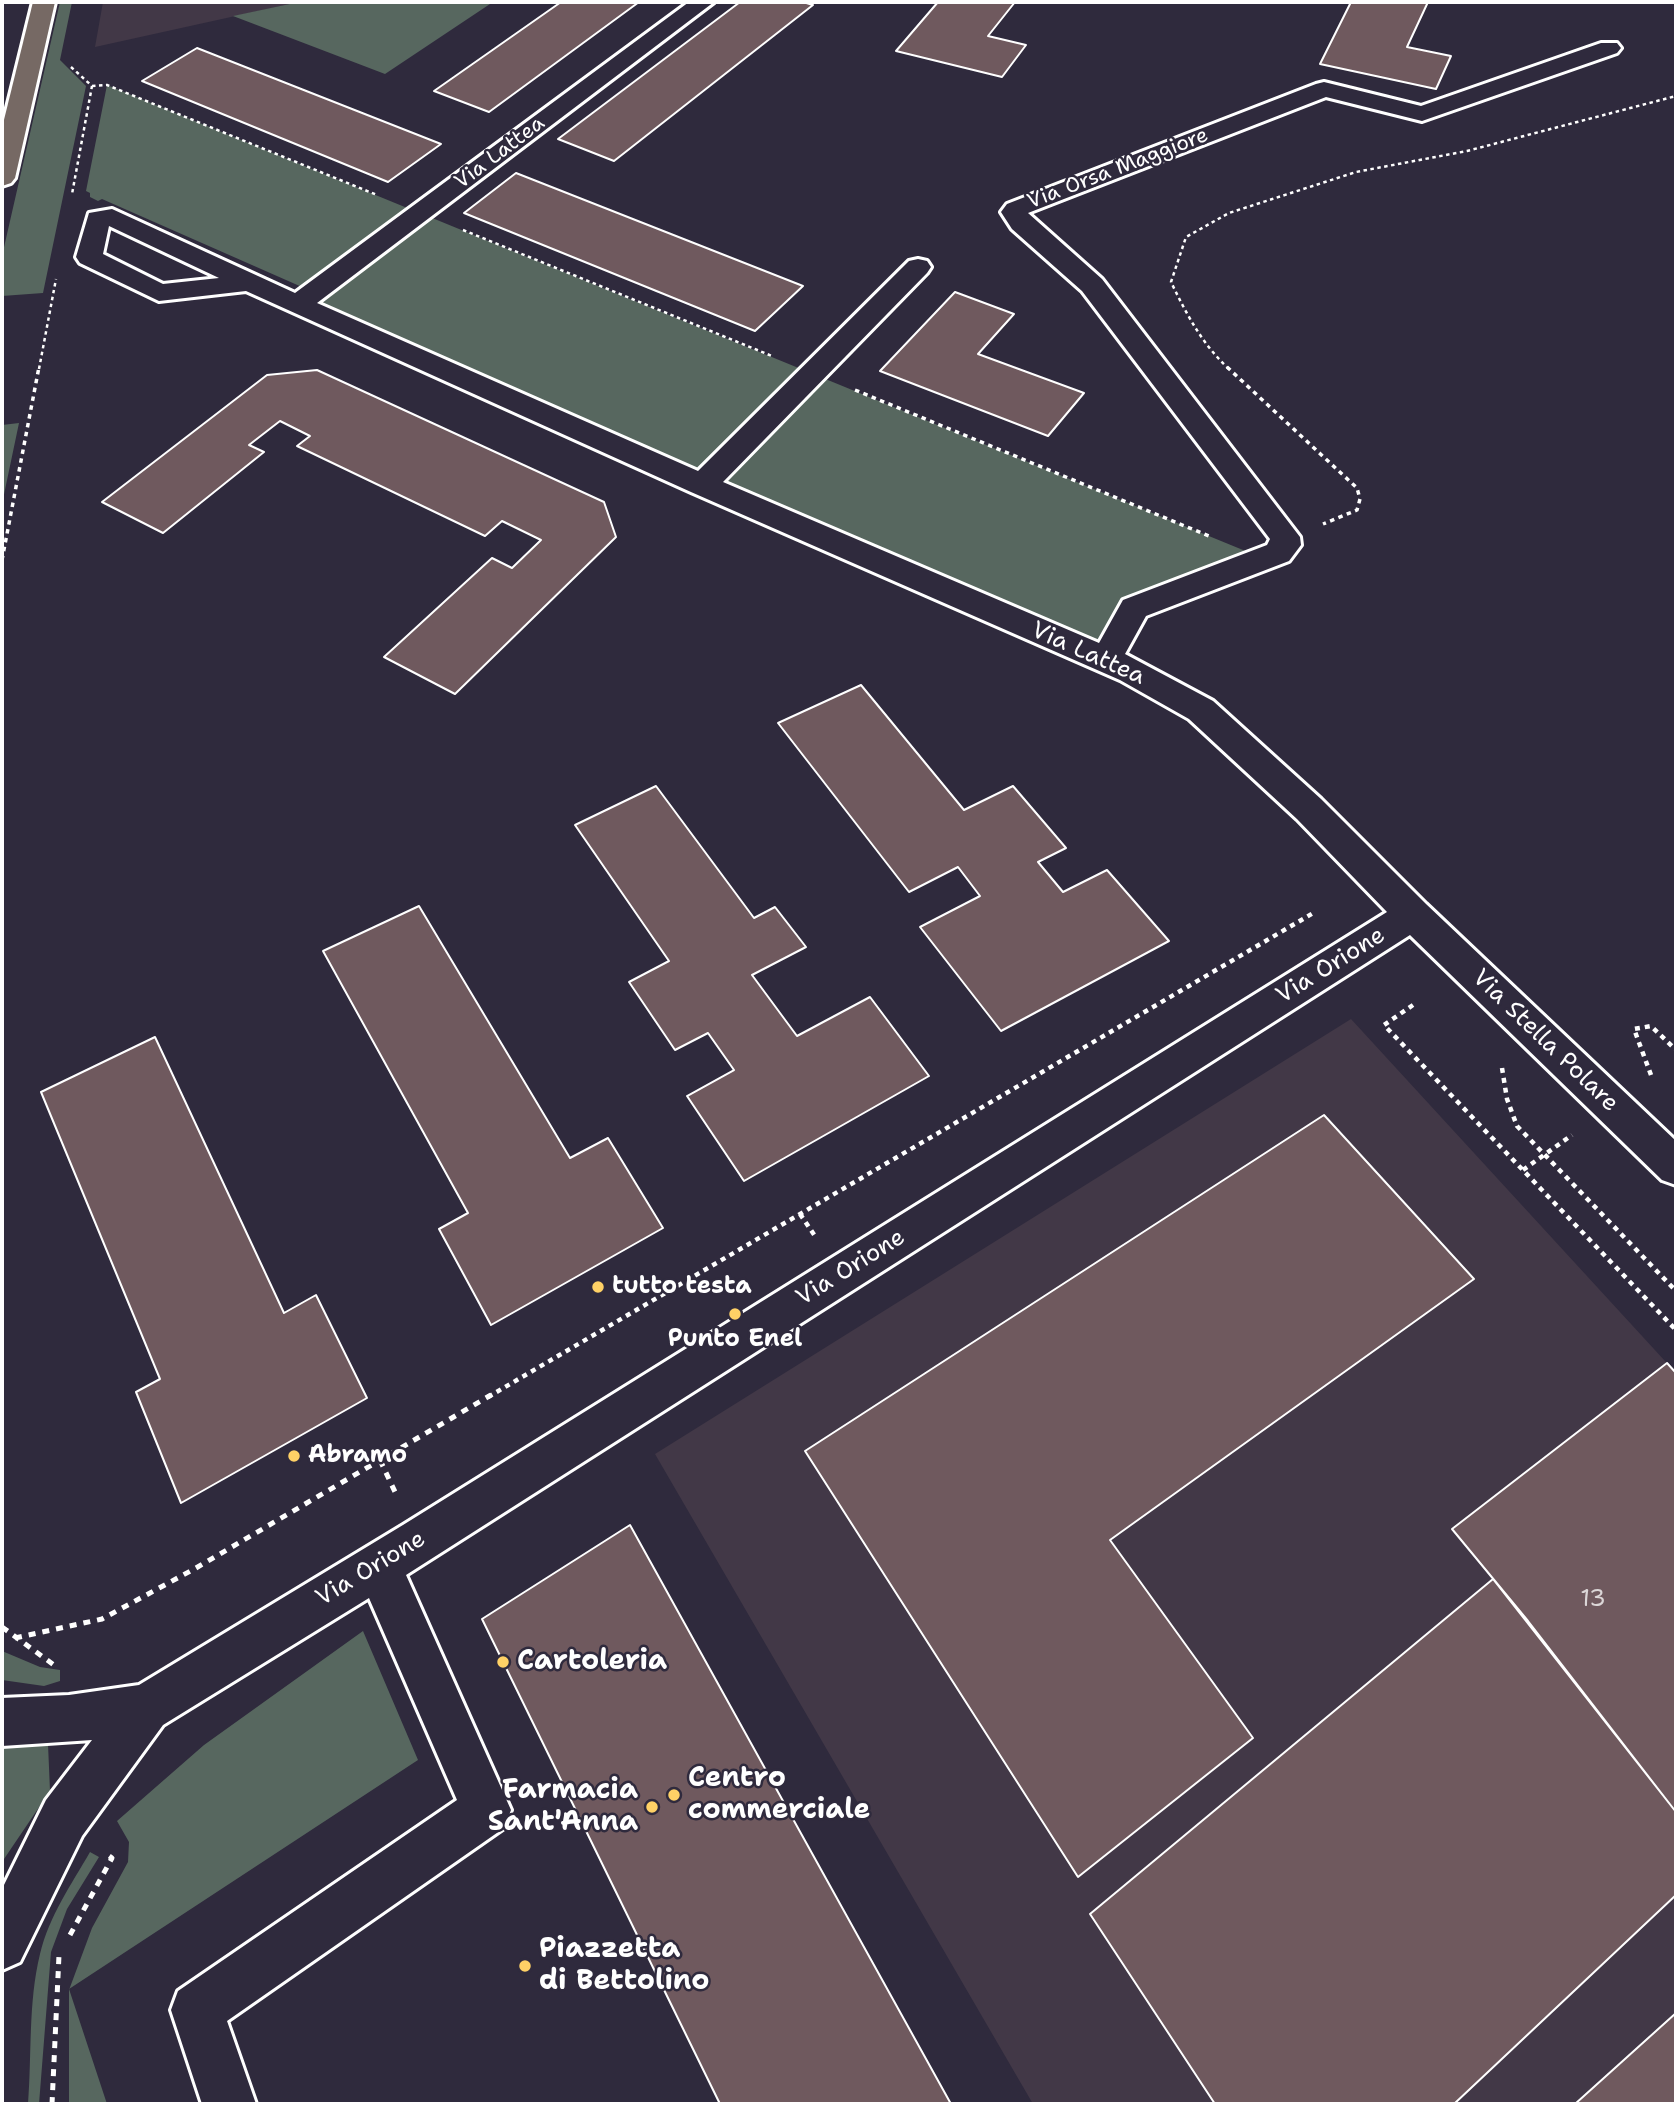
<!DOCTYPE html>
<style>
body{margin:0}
#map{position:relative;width:1678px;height:2106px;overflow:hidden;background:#2f2a3d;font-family:"Shantell Sans",sans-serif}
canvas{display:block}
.frame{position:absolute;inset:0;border:4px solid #fff;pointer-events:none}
</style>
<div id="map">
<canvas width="1678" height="2106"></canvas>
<div class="frame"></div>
</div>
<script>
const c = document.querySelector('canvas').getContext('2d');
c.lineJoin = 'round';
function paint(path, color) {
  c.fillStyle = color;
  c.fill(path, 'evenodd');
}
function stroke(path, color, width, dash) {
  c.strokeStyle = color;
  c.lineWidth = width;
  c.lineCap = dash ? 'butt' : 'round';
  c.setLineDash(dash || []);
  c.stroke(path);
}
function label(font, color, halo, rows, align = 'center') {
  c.font = font + ' "Shantell Sans",sans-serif';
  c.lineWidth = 5;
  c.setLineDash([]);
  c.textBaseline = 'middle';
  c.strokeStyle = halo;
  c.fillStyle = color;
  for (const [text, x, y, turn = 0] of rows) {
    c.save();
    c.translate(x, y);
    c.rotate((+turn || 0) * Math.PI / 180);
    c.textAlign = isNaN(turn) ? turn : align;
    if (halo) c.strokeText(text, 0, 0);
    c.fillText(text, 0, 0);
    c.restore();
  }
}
paint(new Path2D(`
 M103,2H299L95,47Z
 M1351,1019L1676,1373V2104H1033L655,1454Z`), '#423847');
paint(new Path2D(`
 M60,2H72L60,60L86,86L43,293L2,296V256Z
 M299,2H493L385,74L233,16Z
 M107,85L417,212L311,291L102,199L98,201L90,197V193L86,191Z
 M420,213L1265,559L1134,608L1105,661L297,305Z
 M19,423L2,504V425Z
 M363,1631L418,1760L69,1989L107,2104H69V1990L92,1928L128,1862L129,1842L117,1821L204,1745Z
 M2,1651L40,1667L60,1670V1681L44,1686L2,1680Z
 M48,1744L50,1791L2,1862V1746Z
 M90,1852L99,1857L67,1909L51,1952L39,2104H28C32,2054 28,2003 40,1954C49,1916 71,1885 90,1852Z`), '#57675f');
const building = new Path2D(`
 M561,2H639L489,112L434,91Z
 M740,2H803L813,5L614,161L558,139Z
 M938,2H1015L988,36L1026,45L1002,77L896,51Z
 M1351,2H1428L1407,47L1451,56L1436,89L1320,64Z
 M197,48L441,144L388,182L142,81Z
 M516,173L803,286L755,331L464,213Z
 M955,292L1014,314L978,354L1084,393L1048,436L880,371Z
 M317,370L604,502L616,537L455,694L384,657L492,558L512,568L541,540L502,521L485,536L297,446L310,436L280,421L249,445L264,452L163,533L102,502L267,375Z
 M861,685L964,810L1013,786L1066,848L1038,862L1063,892L1107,870L1169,941L1001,1031L920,927L980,896L958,867L909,892L778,723Z
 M656,786L754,918L775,907L806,947L752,975L797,1036L870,997L929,1076L744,1181L687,1096L734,1070L708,1033L675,1050L629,982L669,961L575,825Z
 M419,906L570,1158L608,1138L663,1228L491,1325L439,1229L468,1213L323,951Z
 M155,1037L284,1313L316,1295L367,1398L181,1503L136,1392L160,1379L41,1092Z
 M1324,1115L1474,1279L1110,1540L1253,1738L1078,1877L805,1451Z
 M1667,1363L1676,1373V1812L1528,1621L1452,1529Z
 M630,1525L951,2104H720L482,1619Z
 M1493,1579L1676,1812V1895L1454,2104H1215L1090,1914Z
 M1676,2013V2104H1575Z`);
paint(building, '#6f595e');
stroke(building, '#fff', 2);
const minor = new Path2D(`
 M689,2H714L317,303L698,471L909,261L918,259L927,261L931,267L927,273L723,482L1099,643L1123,600L1267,545L1270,539L1082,291L1012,229L1001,212L1007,204L1316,84L1324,82L1421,106L1601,43H1617L1621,48L1617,53L1422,121L1326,97L1028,213L1102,279L1300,537L1301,545L1289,561L1146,616L1125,654L1213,701L1321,799L1426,904L1676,1141V1185L1662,1180L1410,935L406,1575L511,1810L504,1828L227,2021L256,2104H202L171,2010L178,1991L457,1800L369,1598L163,1725L82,1836L20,1962L2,1970V1889L46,1800L92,1740L2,1746V1698L69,1695L139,1685L403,1525L1387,912L1297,819L1189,719L1120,680L691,492L246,291L159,301L80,263L76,257L89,213L112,209L295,293ZM109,226L219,278L163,284L103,254Z`);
const major = new Path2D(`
 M33,2H55L15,178L11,183L2,186V128Z`);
stroke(minor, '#fff', 6);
stroke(major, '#fff', 6);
stroke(new Path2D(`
 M71,67L92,86L72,194
 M92,86L107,85L377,195
 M463,230L772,356
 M39,369L56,279
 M1229,369C1202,344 1187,315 1171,282L1186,237L1229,213L1356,172L1467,151L1676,96`), '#fff', 2.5, [3.5, 3.5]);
stroke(new Path2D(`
 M1227,367L1357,488L1360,499L1357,510L1323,524
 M855,390L1209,536
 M2,560L39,367`), '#fff', 3.5, [4.5, 4.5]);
stroke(new Path2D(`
 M1413,1005L1384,1025L1676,1330
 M1502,1068L1507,1099L1517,1126L1676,1291
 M1651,1075L1634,1029L1651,1026L1676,1050
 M1523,1170L1572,1135
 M800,1214L815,1236
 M488,1397L1315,912`), '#fff', 4.5, [5, 5]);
stroke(new Path2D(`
 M380,1460L396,1494
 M2,1627L54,1665
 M15,1638L102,1619L196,1568L491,1395
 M70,1935L112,1858L105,1853
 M52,2104L59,1955`), '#fff', 5, [7, 7]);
paint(minor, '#2f2a3d');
paint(major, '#766964');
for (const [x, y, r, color] of [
 [598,1287,7,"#ffd166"],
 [735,1314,7,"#ffd166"],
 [294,1456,7,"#ffd166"],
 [503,1662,7,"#ffd166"],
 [674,1795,7,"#ffd166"],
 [652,1807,7,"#ffd166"],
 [525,1966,7,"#ffd166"]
]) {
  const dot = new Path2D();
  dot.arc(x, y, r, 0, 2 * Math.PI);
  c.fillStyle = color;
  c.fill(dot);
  stroke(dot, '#2f2a3d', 2.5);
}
label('21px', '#fff', '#2f2a3d', [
 ["Via Lattea",500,153,-37],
 ["Via Orsa Maggiore",1118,169,-21]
]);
label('24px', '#fff', '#2f2a3d', [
 ["Via Lattea",1088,654,24],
 ["Via Orione",1331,966,-32],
 ["Via Stella Polare",1545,1041,44],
 ["Via Orione",851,1268,-32],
 ["Via Orione",371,1569,-31]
]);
label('bold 24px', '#fff', '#2f2a3d', [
 ["tutto testa",612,1287],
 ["Punto Enel",735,1340,"center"],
 ["Abramo",308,1456]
], 'left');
label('24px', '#dbd6d7', null, [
 ["13",1593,1600]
]);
label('bold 28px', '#fff', '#2f2a3d', [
 ["Cartoleria",517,1662],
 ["Centro",688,1779],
 ["commerciale",688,1811],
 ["Farmacia",638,1791,"right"],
 ["Sant'Anna",638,1823,"right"],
 ["Piazzetta",539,1950],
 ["di Bettolino",539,1982]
], 'left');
</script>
